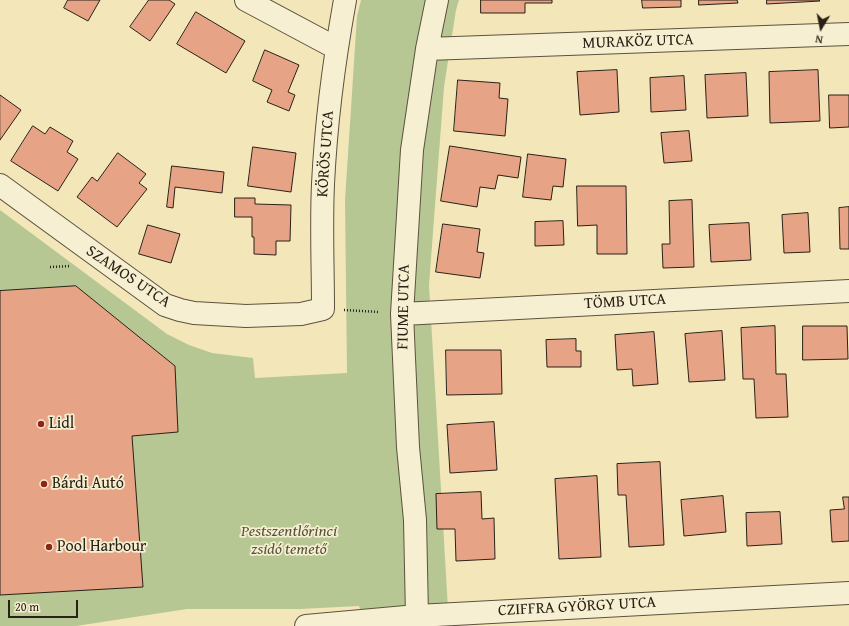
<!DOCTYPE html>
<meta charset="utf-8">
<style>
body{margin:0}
#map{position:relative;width:849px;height:626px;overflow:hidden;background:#f3e7ba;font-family:"Gentium Book Plus",serif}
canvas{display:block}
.north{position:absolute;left:801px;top:8px;width:40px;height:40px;-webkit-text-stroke:3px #f7efd2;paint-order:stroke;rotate:190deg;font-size:11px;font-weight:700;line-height:16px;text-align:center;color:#2a2116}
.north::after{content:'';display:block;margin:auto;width:14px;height:18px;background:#2a2116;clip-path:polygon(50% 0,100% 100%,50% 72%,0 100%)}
.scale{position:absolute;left:8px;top:600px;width:70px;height:18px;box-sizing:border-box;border:2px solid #2a2116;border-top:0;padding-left:5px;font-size:12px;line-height:14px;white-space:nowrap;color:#2a2116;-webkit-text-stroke:3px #f7efd2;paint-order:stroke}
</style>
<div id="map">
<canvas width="849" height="626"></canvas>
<div class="north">N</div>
<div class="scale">20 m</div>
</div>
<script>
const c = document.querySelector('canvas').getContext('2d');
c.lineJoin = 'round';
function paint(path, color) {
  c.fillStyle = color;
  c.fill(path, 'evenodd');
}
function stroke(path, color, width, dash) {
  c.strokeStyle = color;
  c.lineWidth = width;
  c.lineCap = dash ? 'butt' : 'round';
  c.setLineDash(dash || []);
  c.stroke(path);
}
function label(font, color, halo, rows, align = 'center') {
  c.font = font + ' "Gentium Book Plus",serif';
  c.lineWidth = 3.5;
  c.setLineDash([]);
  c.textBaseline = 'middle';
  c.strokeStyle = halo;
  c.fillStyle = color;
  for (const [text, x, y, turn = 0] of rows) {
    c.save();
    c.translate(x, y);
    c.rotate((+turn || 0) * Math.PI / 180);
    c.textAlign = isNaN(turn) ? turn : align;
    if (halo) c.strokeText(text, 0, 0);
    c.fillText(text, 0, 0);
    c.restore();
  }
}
paint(new Path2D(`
 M361,0H459L456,10L444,87L429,285L449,626H365L359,606L300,609H187L76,626H0V210L167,334L189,345L212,353L253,358L255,378L347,373L345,200L357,16Z`), '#b6c794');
const building = new Path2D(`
 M68,0H100L88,21L64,8Z
 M149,0H169L175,4L150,41L130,27Z
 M481,0H552V3H525V13H481Z
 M642,0H681V7L643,8Z
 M699,0H737L738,3L699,5Z
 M767,0H819L820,1L767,4Z
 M196,12L245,41L226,73L177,44Z
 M265,50L299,65L288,92L295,95L289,111L267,102L272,90L253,81Z
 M617,70L619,112L580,115L577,72Z
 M818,70L820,121L770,123L769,72Z
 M746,73L748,116L707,118L705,75Z
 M684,76L686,110L651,112L650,78Z
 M458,80L500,83L499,98L508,99L505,136L454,131Z
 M0,95L21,110L0,140Z
 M829,95H849V127L830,128Z
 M33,126L45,134L50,127L73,141L67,152L78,159L58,191L11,161Z
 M689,131L692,161L664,163L661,133Z
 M450,146L521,157L518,178L498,175L495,189L480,187L477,207L441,201Z
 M253,147L296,153L291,192L248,186Z
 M118,153L146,174L139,183L147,189L117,227L77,197L92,177L97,181Z
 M528,154L566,159L563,187L553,186L551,200L523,197Z
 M172,166L224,172L222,193L175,187L173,208L167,207Z
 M577,186H626L627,254H597V225L578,226Z
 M235,198H255V204L291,205L290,241H276V255L254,254V237H252V217H235Z
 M692,200L694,267L663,268L662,244H670L669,201Z
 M849,207V249H840L839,208Z
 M808,213L810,252L784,253L782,215Z
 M563,221L564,245L535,246V222Z
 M749,223L751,260L711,262L709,225Z
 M443,224L480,229L477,252L484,253L480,278L436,272Z
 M148,225L180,234L171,263L139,254Z
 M76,286L175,366L178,432L132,436L143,587L0,595V291Z
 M775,326L776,374H786L788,417L756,418L754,379H743L741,328Z
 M803,326H847L848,359L803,360Z
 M722,331L725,380L689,382L685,334Z
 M654,332L658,384L633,386L632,369L617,370L615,335Z
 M576,339V351H581V367H547L546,340Z
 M446,350H501L502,394L447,395Z
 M494,422L497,470L450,473L447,425Z
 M660,462L664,545L629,547L626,495H618L617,464Z
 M597,476L601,557L559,559L555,479Z
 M481,492L482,519L494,518L495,559L456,561L455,529H437L436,494Z
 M723,496L726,532L684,536L681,500Z
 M843,497H849V541L832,542L830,510L844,509Z
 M780,512L782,544L747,546L746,513Z`);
paint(building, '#e6a386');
stroke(building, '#2a2116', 1);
const minor = new Path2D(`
 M246,0L336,48
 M427,49L849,34
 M0,185L165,305L180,310L194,313L246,316L301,314L323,309C323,267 321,225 323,184C326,122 334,61 345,0
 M402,314L849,291
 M417,616L415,520L408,447L402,314L412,150L427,49L437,0`);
const tertiary = new Path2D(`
 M306,626L417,616L849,593`);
stroke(minor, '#5c523f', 24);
stroke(tertiary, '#5c523f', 24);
stroke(new Path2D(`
 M50,267L71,266
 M344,310L379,312`), '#2a2116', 2.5, [1, 2]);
stroke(minor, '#f7efd2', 22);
stroke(tertiary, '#f7efd2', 22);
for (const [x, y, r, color] of [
 [41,424,4,"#8f2418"],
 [44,484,4,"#8f2418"],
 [49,547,4,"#8f2418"]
]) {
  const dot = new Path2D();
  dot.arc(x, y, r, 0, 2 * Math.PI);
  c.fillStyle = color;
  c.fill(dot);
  stroke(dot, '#f7efd2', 1.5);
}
label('16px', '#2a2116', '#f7efd2', [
 ["MURAKÖZ UTCA",638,42,-2],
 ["KÖRÖS UTCA",326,154,-86],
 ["SZAMOS UTCA",128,277,34],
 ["TÖMB UTCA",625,302,-3],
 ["FIUME UTCA",404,307,-89],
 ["CZIFFRA GYÖRGY UTCA",577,607,-3]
]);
label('16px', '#2a2116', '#f7efd2', [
 ["Lidl",49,424],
 ["Bárdi Autó",52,484],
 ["Pool Harbour",57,547]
], 'left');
label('italic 16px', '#54533c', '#f7efd2', [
 ["Pestszentlőrinci",289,532],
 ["zsidó temető",289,550]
]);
</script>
